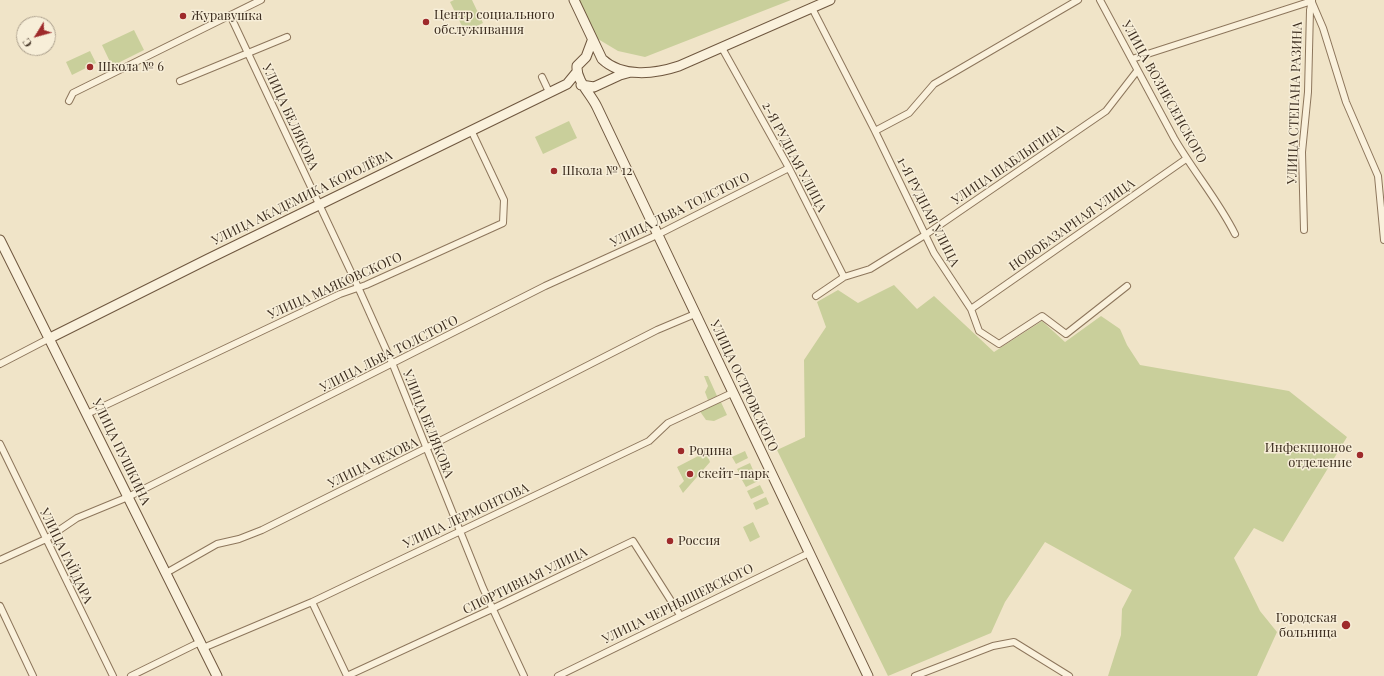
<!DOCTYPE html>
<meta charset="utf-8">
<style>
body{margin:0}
#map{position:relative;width:1384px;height:676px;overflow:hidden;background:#f0e4c8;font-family:"Playfair Display",serif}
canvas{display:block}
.north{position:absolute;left:16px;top:16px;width:40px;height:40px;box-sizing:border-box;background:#f7eed8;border:1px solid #ada18e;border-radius:50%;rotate:233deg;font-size:11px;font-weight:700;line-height:16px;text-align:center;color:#3d2e20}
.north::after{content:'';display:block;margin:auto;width:14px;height:18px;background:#9e2a2b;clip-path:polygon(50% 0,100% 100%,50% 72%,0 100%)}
</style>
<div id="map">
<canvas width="1384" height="676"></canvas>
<div class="north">С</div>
</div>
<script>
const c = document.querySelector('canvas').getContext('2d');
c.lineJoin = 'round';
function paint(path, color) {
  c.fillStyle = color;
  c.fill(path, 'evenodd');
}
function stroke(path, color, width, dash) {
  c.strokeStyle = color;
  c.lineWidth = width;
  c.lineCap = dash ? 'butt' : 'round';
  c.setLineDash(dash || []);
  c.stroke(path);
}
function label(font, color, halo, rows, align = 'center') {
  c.font = font + ' "Playfair Display",serif';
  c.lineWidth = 3;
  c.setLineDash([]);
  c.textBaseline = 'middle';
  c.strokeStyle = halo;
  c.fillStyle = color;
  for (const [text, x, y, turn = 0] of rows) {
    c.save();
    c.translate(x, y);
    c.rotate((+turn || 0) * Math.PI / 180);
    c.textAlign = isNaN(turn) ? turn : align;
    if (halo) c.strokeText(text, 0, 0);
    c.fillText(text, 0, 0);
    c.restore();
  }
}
paint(new Path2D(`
 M454,0H472L483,23L465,32L450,2Z
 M574,0H791L645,57L618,51L598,39H591Z
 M134,30L144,50L112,66L102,45Z
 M90,51L96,63L72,75L66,62Z
 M569,121L577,138L543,154L535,137Z
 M894,285L917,309L934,296L994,352L1042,321L1065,342L1101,316L1120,329L1127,345L1140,365L1289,391L1347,437L1283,542L1254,528L1234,558L1260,611L1277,632L1257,676H1108L1121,635L1122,609L1132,590L1045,542L1005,602L991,633L888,676L777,450L805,437L804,360L826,327L817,302L838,290L858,303Z
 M704,376H708L717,396L708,400L705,392L708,386Z
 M720,400L727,415L714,421L706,420L699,410Z
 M745,451L748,458L736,464L732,457Z
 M706,452L710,462L683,493L679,486L684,481L677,467Z
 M750,463L753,470L741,476L737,469Z
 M755,474L758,481L746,487L742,480Z
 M760,485L764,493L751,499L747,491Z
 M766,497L769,504L756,510L753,503Z
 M753,522L760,537L750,542L743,527Z`), '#c9cf9b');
const street = new Path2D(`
 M1100,0L1174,138C1193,171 1218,200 1235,234
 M1311,0L1323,28L1346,102L1378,176L1384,240
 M812,8L875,131L934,253L971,309L979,331L999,344L1042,316L1066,334L1127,286
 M230,15L358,287L393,365L483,588L524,676
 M722,48L789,168L844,277
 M1132,59L1312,1
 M542,77L549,92
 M180,81L287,37
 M69,101L73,93L261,0
 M875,131L909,113L934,84L1078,0
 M1304,230L1302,152L1308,92L1310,10L1312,1
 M816,296L844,277L870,269L925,235L1106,111L1137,71
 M971,309L1186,159
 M0,364L50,338
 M87,414L340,294L366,285L503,223L504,200L471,130
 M0,444L113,676
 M0,560L46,539L77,518L128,497L545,286L657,235L789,168
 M166,573L217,544L239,539L262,530L426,448L657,330L695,314
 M312,602L347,676
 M0,606L33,676
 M203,648L312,602L649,441L668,423L732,393
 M131,676L200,642
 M347,676L492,609L633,541L680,615
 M558,676L809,553
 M915,676L993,646L1014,642L1069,676`);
const secondary = new Path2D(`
 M574,0L602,59C622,78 655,74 679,66L830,0
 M592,41L586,57L577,66C576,81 591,94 597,107L868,676
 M581,85L594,87L620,75L631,72
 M0,240L217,676
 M50,338L208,259L567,84L576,73`);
stroke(street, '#8d765c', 8);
stroke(secondary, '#6f573f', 11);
stroke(street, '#faf1dc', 6);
stroke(secondary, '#faf1dc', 9);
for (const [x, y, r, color] of [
 [183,16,4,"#9e2a2b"],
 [426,22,4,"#9e2a2b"],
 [90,67,4,"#9e2a2b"],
 [554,171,4,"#9e2a2b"],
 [681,451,4,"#9e2a2b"],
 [1360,455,4,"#9e2a2b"],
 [690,474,4,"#9e2a2b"],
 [670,541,4,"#9e2a2b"],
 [1346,625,5,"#9e2a2b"]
]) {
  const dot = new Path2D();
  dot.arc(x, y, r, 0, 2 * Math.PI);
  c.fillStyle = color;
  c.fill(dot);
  stroke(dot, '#f7eed8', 1.5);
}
label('13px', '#3d2e20', '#f7eed8', [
 ["Центр социального",434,15],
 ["обслуживания",434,30],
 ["Журавушка",191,16],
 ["Школа № 6",98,67],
 ["Школа № 12",562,171],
 ["Инфекционое",1352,448,"right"],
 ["отделение",1352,463,"right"],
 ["Родина",689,451],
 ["скейт-парк",698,474],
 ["Россия",678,541],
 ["Городская",1337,618,"right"],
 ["больница",1337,633,"right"]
], 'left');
label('13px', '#3d2e20', '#f7eed8', [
 ["УЛИЦА ВОЗНЕСЕНСКОГО",1164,92,61],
 ["УЛИЦА СТЕПАНА РАЗИНА",1295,103,-88],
 ["УЛИЦА БЕЛЯКОВА",290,117,65],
 ["2-Я РУДНАЯ УЛИЦА",794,157,62],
 ["УЛИЦА ШАБЛЫГИНА",1008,165,-34],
 ["УЛИЦА АКАДЕМИКА КОРОЛЁВА",302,198,-26],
 ["УЛИЦА ЛЬВА ТОЛСТОГО",680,210,-26],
 ["1-Я РУДНАЯ УЛИЦА",928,212,63],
 ["НОВОБАЗАРНАЯ УЛИЦА",1072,225,-35],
 ["УЛИЦА МАЯКОВСКОГО",335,286,-24],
 ["УЛИЦА ЛЬВА ТОЛСТОГО",389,354,-27],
 ["УЛИЦА ОСТРОВСКОГО",744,386,65],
 ["УЛИЦА БЕЛЯКОВА",428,424,68],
 ["УЛИЦА ПУШКИНА",121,452,64],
 ["УЛИЦА ЧЕХОВА",373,463,-26],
 ["УЛИЦА ЛЕРМОНТОВА",466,516,-25],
 ["УЛИЦА ГАЙДАРА",66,556,64],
 ["СПОРТИВНАЯ УЛИЦА",525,581,-26],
 ["УЛИЦА ЧЕРНЫШЕВСКОГО",678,604,-26]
]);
</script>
